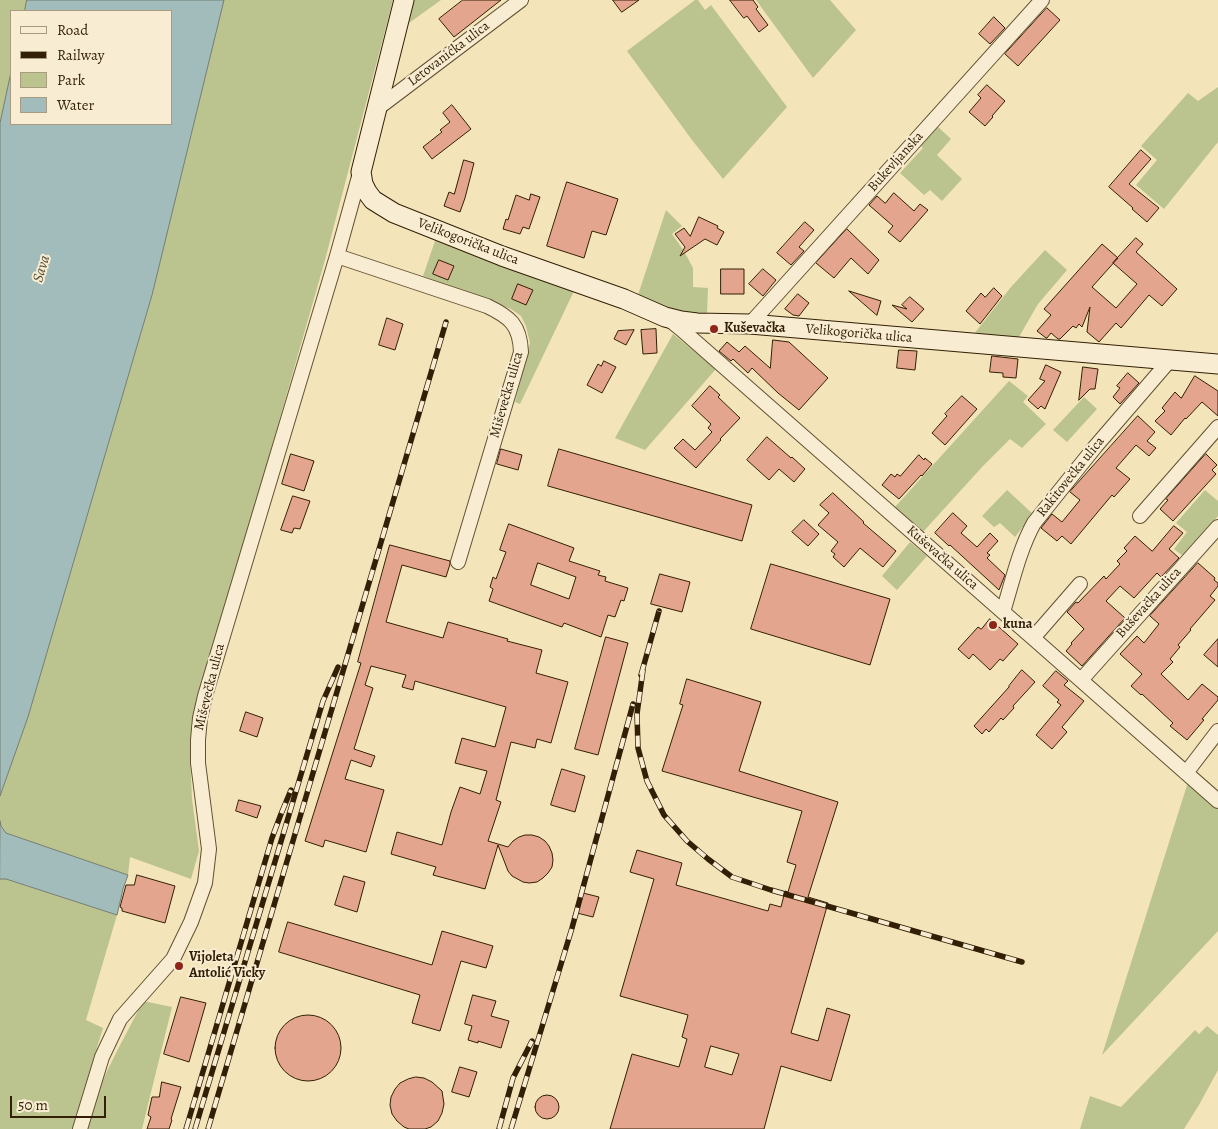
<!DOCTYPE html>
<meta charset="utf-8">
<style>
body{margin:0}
#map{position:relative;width:1218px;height:1129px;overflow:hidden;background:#f4e4b9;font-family:Alegreya,serif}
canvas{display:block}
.legend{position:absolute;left:10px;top:10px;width:162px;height:115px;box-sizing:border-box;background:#f8edd2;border:1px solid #a99b80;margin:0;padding:6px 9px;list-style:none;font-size:15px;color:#331f05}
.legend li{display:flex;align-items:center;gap:10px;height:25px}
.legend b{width:25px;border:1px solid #a99b80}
.scale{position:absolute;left:10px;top:1096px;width:96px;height:22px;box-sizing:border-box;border:2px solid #331f05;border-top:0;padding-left:6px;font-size:15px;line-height:18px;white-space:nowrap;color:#331f05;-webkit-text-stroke:4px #f8edd2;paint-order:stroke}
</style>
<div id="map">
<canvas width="1218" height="1129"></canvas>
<ul class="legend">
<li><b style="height:6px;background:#f8edd2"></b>Road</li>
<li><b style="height:6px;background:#331f05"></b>Railway</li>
<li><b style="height:14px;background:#bbc48f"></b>Park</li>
<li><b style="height:14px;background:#a1bcba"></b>Water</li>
</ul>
<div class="scale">50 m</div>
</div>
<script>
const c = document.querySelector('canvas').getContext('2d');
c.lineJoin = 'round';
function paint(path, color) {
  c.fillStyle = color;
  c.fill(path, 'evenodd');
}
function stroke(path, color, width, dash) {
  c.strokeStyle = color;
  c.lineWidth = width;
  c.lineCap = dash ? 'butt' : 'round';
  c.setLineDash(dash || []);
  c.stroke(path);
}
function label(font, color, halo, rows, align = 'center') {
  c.font = font + ' Alegreya,serif';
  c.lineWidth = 4;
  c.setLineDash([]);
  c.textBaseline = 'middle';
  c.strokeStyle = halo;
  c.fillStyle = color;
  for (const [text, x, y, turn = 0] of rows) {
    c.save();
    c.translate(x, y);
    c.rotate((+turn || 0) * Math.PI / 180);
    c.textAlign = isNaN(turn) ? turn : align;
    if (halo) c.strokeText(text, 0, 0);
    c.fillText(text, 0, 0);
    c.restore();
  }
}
paint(new Path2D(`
 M0,0H27L25,11H11V72L0,123Z
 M224,0H393L325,260L195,716L190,755L192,799L199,851L191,879L130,857L128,875L6,833L1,826L0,821V796L28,717L152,295Z
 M414,0H441L409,23Z
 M695,0H698L705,10L711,5L787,107L723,179L692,140L627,51Z
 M756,0H830L856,30L813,78Z
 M1218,87V142L1164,209L1136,185L1157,160L1141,146L1188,93L1198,101Z
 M935,124L951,139L937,155L962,179L942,201L930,190L924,195L900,173L923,148L918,143Z
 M666,210L682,226L672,234L684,251L693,268V287L708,288L707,314H685L667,309L638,295Z
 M436,238L575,289L520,404L515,402L530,343L526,326L521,316L511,309L423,276Z
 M1045,250L1067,270L1038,304L1019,337L974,334L1011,287Z
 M673,334L716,369L645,450L615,438Z
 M1009,381L1028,396L1023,402L1046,424L1022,448L1010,439L983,466L923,532L895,507Z
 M1084,397L1097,409L1067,442L1053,430Z
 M1007,490L1033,514L1015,537L1000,523L994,527L982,516Z
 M1205,490L1218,501V516L1183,556L1174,549L1187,532L1176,523Z
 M910,542L927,556L897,590L882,576Z
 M1188,782L1218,809V931L1102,1055Z
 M0,879H6L117,915L86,1020L103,1028L72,1129H0Z
 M143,1001L172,1007L142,1129H85C97,1084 122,1043 143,1001Z
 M1207,1026L1218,1035V1070L1199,1105L1184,1129H1080L1090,1096L1121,1107L1195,1030L1199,1034Z`), '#bbc48f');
const water = new Path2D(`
 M27,0H224L152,295L28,717L0,796V123L11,72V124H171V11H25Z
 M0,821L1,826L6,833L128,875L123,889L117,915L6,879H0Z`);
paint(water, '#a1bcba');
stroke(water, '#757d72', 1);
const building = new Path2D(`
 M463,0H501L454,37L439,19Z
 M613,0H639L622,12Z
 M730,0H753L758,7L756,9L768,25L759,32L747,16L744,18Z
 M1047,8L1060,20L1018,66L1005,54Z
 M994,17L1005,28L990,44L979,34Z
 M987,85L1005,101L992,116L993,117L985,126L969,112L981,98L978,95Z
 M452,105L471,129L432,159L423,147L442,132L440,130L450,122L443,113Z
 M1141,150L1151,159L1129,184L1159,208L1147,222L1132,209L1133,208L1109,187Z
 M464,160L474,163L465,198L460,212L444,206L449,192L454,194Z
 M567,182L618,199L606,235L592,231L584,258L547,246Z
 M894,193L914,211L920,204L928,210L900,242L888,232L893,226L869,205L877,196L885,203Z
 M531,194L540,197L529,229L523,227L520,234L503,229L506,219L508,220L516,195L529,200Z
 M699,217L718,226L717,228L724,232L717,245L705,239L680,256L685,247L675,234L684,228L690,236Z
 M805,222L814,230L799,247L804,251L791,265L777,253Z
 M847,229L879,260L868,274L851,258L834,278L816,263Z
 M1136,238L1143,244L1136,252L1177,289L1162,306L1149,295L1121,328L1116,323L1099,342L1087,332L1090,307L1082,327L1079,324L1076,328L1073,326L1060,339H1058L1051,333L1047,338H1046L1037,331L1051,315L1044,309L1102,244L1118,258L1092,287L1116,308L1137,284L1113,263Z
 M439,260L454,266L448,280L433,274Z
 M721,269H744V294H721Z
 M763,269L776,280L763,296L749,284Z
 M518,284L533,290L526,305L512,299Z
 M994,288L1002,296L980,324L966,311L981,293L985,297Z
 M849,291L881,301L877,315Z
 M798,294L809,303L799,316L793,315L785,309Z
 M910,297L924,309L912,322L892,305L907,309L902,305Z
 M387,318L403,324L395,350L379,345Z
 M656,329L657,353L643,354L641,330Z
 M634,330L626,345L614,339L618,331Z
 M773,340L789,342L828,378L799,410L778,393L752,368L748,373L733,359L731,361L719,351L727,342L739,352L745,346L770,368Z
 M899,350L917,351L915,370L897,368Z
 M992,356L1018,359L1016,378L1003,377V373L990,372Z
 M604,361L616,367L602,393L587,385L598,364L601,366Z
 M1046,365L1061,372L1045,409L1041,406L1038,409L1028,400L1045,381L1040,379Z
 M1083,367L1098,369L1095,389H1090L1079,400Z
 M1128,373L1139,383L1120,404L1113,397L1120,388L1117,386Z
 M1195,376L1218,391V416L1202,402L1186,419L1185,418L1171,435L1155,421L1165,411L1162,408L1175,392L1181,398Z
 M710,386L720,395L718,397L740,418L720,439L721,440L696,468L674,448L683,439L695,450L712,432L708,428L711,424L692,406Z
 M962,396L977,409L945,445L932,433L947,416L945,414Z
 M1138,416L1155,432L1147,441L1156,448L1149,456L1136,445L1116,468L1130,479L1114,497L1112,495L1071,544L1062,536L1057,541L1041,528L1052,514L1062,522L1080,500L1070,492Z
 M767,437L791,458L792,457L805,469L794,482L779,469L769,480L747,460Z
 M501,449L522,455L518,470L497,464Z
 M559,449L752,505L742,541L548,486Z
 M291,454L314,461L304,491L282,484Z
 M1206,454L1217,465L1212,470L1216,474L1173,521L1160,509L1168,500L1166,499Z
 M919,455L924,460L925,458L932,464L922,476L921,475L899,499L882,485L891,474L895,477L897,474L900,476Z
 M833,493L864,522L863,523L896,551L883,567L860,548L844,567L833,557L835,554L831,551L838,542L818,525L829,513L820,505Z
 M293,496L310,501L300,529L294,528L292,533L281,530Z
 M953,513L967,526L961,533L977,547L990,533L998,541L987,553L990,555L987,558L1005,575L999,590L950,545L949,546L935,533Z
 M804,520L819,534L808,546L792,532Z
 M509,524L574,548L569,561L600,571L598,575L606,577L605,581L628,588L624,601L621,600L615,617L608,615L601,637L564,623L562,627L489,601L493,589L490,587L493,577L496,579L506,552L500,550ZM538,563L576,577L569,599L531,585Z
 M1174,526L1183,533L1169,549L1179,558L1161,577L1157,573L1134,598L1120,586L1106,601L1125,618L1082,666L1066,651L1072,644L1071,643L1084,629L1067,612L1076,602L1078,603L1104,576L1106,579L1120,564L1117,561L1127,551L1124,548L1135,536L1152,551Z
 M390,545L450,561V564L446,577L402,565L386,622L443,638L448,622L508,639L507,641L542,650L536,673L568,682L551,743L537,739L535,748L511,742L496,800L501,802L488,841L508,847L513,841L519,837L525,835H532L539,837L545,841L549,846L552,853L553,860L552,867L548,873L543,878L537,882L529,883L523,882L512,876L508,871L498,845L485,889L433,875L436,867L391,854L397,832L442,845L451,812L460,787L480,794L487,771L455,763L462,738L495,747L506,707L415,681L413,690L402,687L406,675L371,666L365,685L373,688L354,749L375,756L371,767L351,760L345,779L384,790L366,852L325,840L323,847L305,841L361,663L358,662Z
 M1198,563L1215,578L1214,580L1218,583V586L1210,596L1215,600L1190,629L1191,630L1178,645L1180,647L1170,659L1173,662L1161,674L1188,700L1202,684L1218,697V700L1202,719L1204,720L1187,740L1170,726L1173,723L1142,694L1141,695L1131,686L1142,674L1120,654L1137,636L1144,643L1159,624L1150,616Z
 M771,564L890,599L870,665L751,629Z
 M660,574L690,582L682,612L651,604Z
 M990,619L1018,644L1003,661L1000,659L990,670L973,654L969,659L958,649L978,627L981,629Z
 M606,637L628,643L598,755L575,749Z
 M1218,639V667L1204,655Z
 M1022,670L1035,682L1013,706L1014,708L1003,720L1001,718L989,732L986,729L982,734L974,726L1009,687V686Z
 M1056,671L1068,681L1064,685L1084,701L1062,727L1067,732L1052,749L1036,735L1061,705L1057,702L1059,700L1043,686Z
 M687,679L761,702L739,771L838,802L808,897L828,903L791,1033L818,1041L827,1008L850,1015L831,1081L781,1066L764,1129H610L632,1054L679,1067L687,1039L682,1037L688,1015L620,996L654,879L630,872L637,850L682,863L676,885L768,911L770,904L781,907L785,891L788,892L796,865L787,862L802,811L662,771L683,705L680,704ZM711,1046L739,1054L732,1075L705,1067Z
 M246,712L263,718L257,737L240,731Z
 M562,769L585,776L575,812L551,805Z
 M239,800L261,806L257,818L236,811Z
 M137,875L175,886L165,923L122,911V908L120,907L126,885H134Z
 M344,876L365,882L357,912L335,905Z
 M583,893L599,897L593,917L577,913Z
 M288,922L432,965L442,931L493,946L486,968L461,961L440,1031L412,1023L420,995L279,952Z
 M473,995L496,1001L491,1016L509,1021L501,1048L478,1041V1043L468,1040L472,1026L465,1024Z
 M181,997L206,1003L189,1062L164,1054Z
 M275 1048a33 33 0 1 1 66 0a33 33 0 1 1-66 0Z
 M460,1067L477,1072L469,1097L452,1092Z
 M416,1077L424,1078L432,1082L442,1091L444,1104L442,1113L438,1121L431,1127L425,1129H409L404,1127L397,1121L392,1114L390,1105L391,1097L395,1089L400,1083L408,1079Z
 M162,1082L181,1087L171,1119L172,1120L169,1129H147L151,1117L148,1115L152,1097H159Z
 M535 1107a12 12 0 1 1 24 0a12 12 0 1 1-24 0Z`);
paint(building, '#e4a58e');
stroke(building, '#331f05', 1);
const street = new Path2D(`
 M378,108L521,0
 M337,256L487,306C510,317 520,325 521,352L458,562
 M670,320L681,329L1003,612L1033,638L1218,801
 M750,324L1042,0
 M1140,516L1218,427
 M1003,612C1012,583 1019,550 1034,523L1095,447L1170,360
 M1033,638L1080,584
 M1081,680L1218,527
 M1186,773L1218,731
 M80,1129L102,1057L120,1019L173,959L191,922L205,883L209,849L198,763V740L200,718L205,696L337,256L360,173`);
const secondary = new Path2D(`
 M404,0L361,172L363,184L367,192L373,200L381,205L394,213L502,256L624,299L665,317L681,321L697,323L750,324L1218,364`);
stroke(street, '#635032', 16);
stroke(secondary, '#331f05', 21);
stroke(street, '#f8edd2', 14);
stroke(secondary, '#f8edd2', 19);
const rail = new Path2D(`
 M643,670L637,714L638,748L647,781L664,815L687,841L708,859L732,877L771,890L1022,962
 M641,675L659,611
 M186,1129L272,838L281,814L291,790
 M195,1129L323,701L338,667
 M208,1129L446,322
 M499,1129L513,1078L532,1041
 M511,1129L572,928L633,704`);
stroke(rail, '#331f05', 5.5);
stroke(rail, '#f8edd2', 4, [11]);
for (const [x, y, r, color] of [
 [714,329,5,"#8f2418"],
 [993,625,5,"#8f2418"],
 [179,966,5,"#8f2418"]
]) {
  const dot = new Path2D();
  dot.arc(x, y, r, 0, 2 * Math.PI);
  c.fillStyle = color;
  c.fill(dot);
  stroke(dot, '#f8edd2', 2);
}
label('14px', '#331f05', '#f8edd2', [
 ["Letovanićka ulica",449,54,-37],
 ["Bukevljanska",896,162,-48],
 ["Velikogorička ulica",468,242,21],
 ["Velikogorička ulica",859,334,5],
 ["Miševečka ulica",507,395,-74],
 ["Rakitovečka ulica",1071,477,-51],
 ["Kuševačka ulica",942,558,41],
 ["Buševačka ulica",1149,603,-48],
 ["Miševečka ulica",210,687,-76]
]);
label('bold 14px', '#331f05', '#f8edd2', [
 ["Kuševačka",724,329],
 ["kuna",1003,625],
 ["Vijoleta",189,958],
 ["Antolić Vicky",189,974]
], 'left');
label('italic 15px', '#544e3b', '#f8edd2', [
 ["Sava",42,269,-74]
]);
</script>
